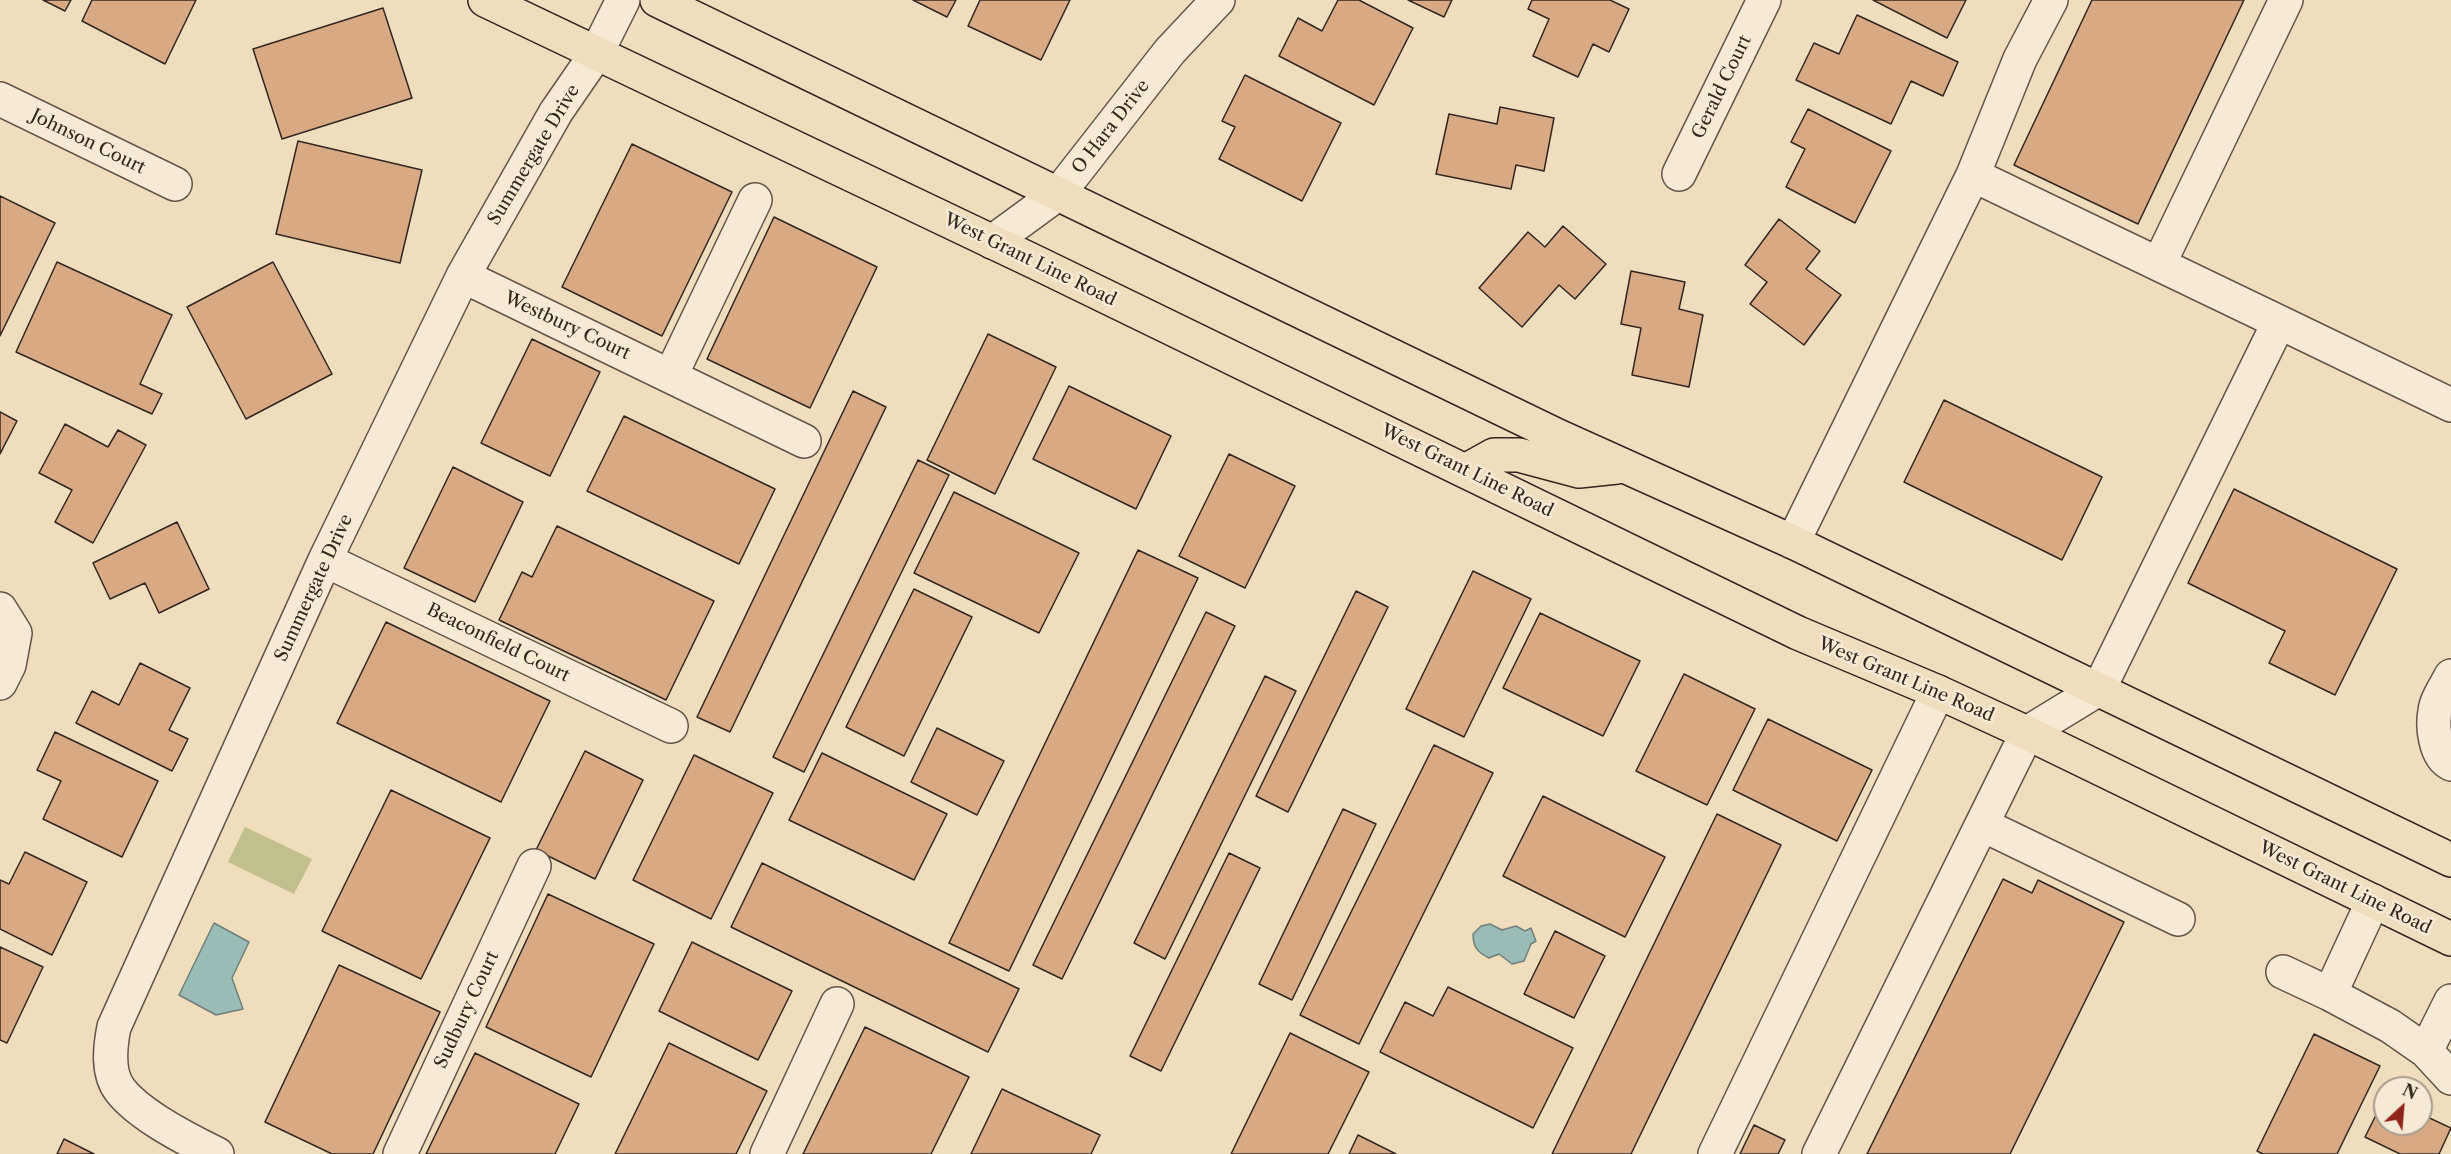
<!DOCTYPE html>
<style>
body{margin:0}
#map{position:relative;width:2451px;height:1154px;overflow:hidden;background:#efdebc;font-family:"Libre Caslon Text",serif}
canvas{display:block}
.north{position:absolute;left:2373px;top:1076px;width:60px;height:60px;box-sizing:border-box;background:#f5ead3;border:2px solid #a79c8b;border-radius:50%;rotate:26deg;font-size:16px;font-weight:700;line-height:24px;text-align:center;color:#332720}
.north::after{content:'';display:block;margin:auto;width:21px;height:27px;background:#8f2418;clip-path:polygon(50% 0,100% 100%,50% 72%,0 100%)}
</style>
<div id="map">
<canvas width="2451" height="1154"></canvas>
<div class="north">N</div>
</div>
<script>
const c = document.querySelector('canvas').getContext('2d');
c.lineJoin = 'round';
function paint(path, color) {
  c.fillStyle = color;
  c.fill(path, 'evenodd');
}
function stroke(path, color, width, dash) {
  c.strokeStyle = color;
  c.lineWidth = width;
  c.lineCap = dash ? 'butt' : 'round';
  c.setLineDash(dash || []);
  c.stroke(path);
}
function label(font, color, halo, rows, align = 'center') {
  c.font = font + ' "Libre Caslon Text",serif';
  c.lineWidth = 5;
  c.setLineDash([]);
  c.textBaseline = 'middle';
  c.strokeStyle = halo;
  c.fillStyle = color;
  for (const [text, x, y, turn = 0] of rows) {
    c.save();
    c.translate(x, y);
    c.rotate((+turn || 0) * Math.PI / 180);
    c.textAlign = isNaN(turn) ? turn : align;
    if (halo) c.strokeText(text, 0, 0);
    c.fillText(text, 0, 0);
    c.restore();
  }
}
paint(new Path2D(`
 M245,827L312,859L294,894L228,862Z`), '#bfc08d');
const water = new Path2D(`
 M214,923L249,942L232,978L243,1009L216,1015L179,995Z
 M1490,924L1502,930L1516,926L1525,931L1531,928L1536,941L1531,944L1524,961L1512,964L1499,954L1489,958C1477,952 1473,947 1473,934L1481,926Z`);
paint(water, '#9bbbb7');
stroke(water, '#71807b', 1.5);
const building = new Path2D(`
 M43,0H71L65,11Z
 M92,0H196L165,64L82,21Z
 M913,0H956L947,17Z
 M980,0H1070L1041,60L968,26Z
 M1338,0H1359L1413,28L1374,105L1279,56L1298,18L1322,31Z
 M1408,0H1452L1444,17Z
 M1532,0H1610L1629,9L1609,52L1593,44L1578,77L1533,56L1549,19L1528,9Z
 M1873,0H1966L1947,38Z
 M2092,0H2244L2138,224L2014,165Z
 M383,8L412,98L282,139L253,49Z
 M1857,15L1958,62L1943,96L1911,81L1891,124L1796,80L1814,43L1839,54Z
 M1245,75L1341,123L1302,201L1219,159L1235,127L1222,121Z
 M1500,107L1554,118L1544,171L1516,165L1511,189L1436,174L1449,114L1497,124Z
 M1808,109L1891,151L1855,223L1786,187L1805,149L1791,142Z
 M298,141L422,170L400,263L276,234Z
 M632,144L732,192L662,336L562,287Z
 M0,196L55,223L0,336Z
 M774,217L877,267L810,408L707,359Z
 M1779,219L1820,251L1806,269L1841,295L1804,345L1750,304L1767,282L1745,265Z
 M1563,226L1606,264L1575,299L1559,285L1522,327L1479,288L1528,232L1545,247Z
 M57,262L172,315L140,384L162,394L152,414L16,352Z
 M273,262L332,374L246,419L187,307Z
 M1631,271L1685,282L1679,309L1703,315L1689,387L1632,375L1641,328L1621,324Z
 M988,334L1056,367L995,494L927,460Z
 M532,339L600,372L550,476L481,443Z
 M1069,386L1171,436L1136,509L1033,459Z
 M853,391L886,407L730,732L697,717Z
 M1944,400L2102,477L2062,560L1904,482Z
 M0,412L17,421L0,454Z
 M624,416L775,489L739,564L587,491Z
 M65,424L108,447L118,430L146,445L93,543L55,522L72,490L39,473Z
 M1229,454L1295,486L1245,588L1179,556Z
 M918,460L949,475L804,772L773,757Z
 M453,467L523,502L475,602L404,568Z
 M2234,489L2397,569L2335,695L2269,663L2285,631L2188,583Z
 M954,492L1079,553L1039,633L914,573Z
 M177,522L209,589L159,613L145,583L110,599L93,563Z
 M557,526L714,601L666,700L499,620L522,572L532,577Z
 M1138,550L1198,578L1009,971L949,943Z
 M1473,571L1531,599L1464,737L1406,709Z
 M914,589L972,617L904,756L846,727Z
 M1356,591L1388,607L1288,812L1256,796Z
 M1206,612L1235,626L1062,979L1033,965Z
 M1540,613L1640,661L1603,736L1503,688Z
 M386,622L550,701L501,802L337,723Z
 M140,663L190,688L169,730L188,739L172,771L76,723L92,691L119,705Z
 M1684,674L1755,709L1707,805L1636,771Z
 M1265,676L1296,691L1165,959L1134,943Z
 M1768,719L1872,770L1837,841L1733,790Z
 M937,728L1004,761L977,815L911,782Z
 M55,732L158,781L122,857L43,819L61,781L37,770Z
 M1434,745L1493,773L1359,1044L1300,1015Z
 M585,751L643,780L595,879L536,850Z
 M822,753L947,814L914,880L789,820Z
 M694,755L773,793L711,919L633,880Z
 M391,790L490,838L421,979L322,931Z
 M1543,796L1665,857L1625,937L1503,876Z
 M1343,809L1376,824L1292,1000L1259,984Z
 M1717,814L1781,845L1631,1154H1552Z
 M25,852L87,882L52,955L0,929V880L9,884Z
 M1229,853L1260,868L1161,1071L1130,1056Z
 M762,863L1019,989L988,1052L731,927Z
 M2003,879L2032,893L2038,880L2124,922L2010,1154H1867Z
 M548,894L654,944L591,1077L486,1027Z
 M1555,931L1605,956L1574,1018L1524,994Z
 M692,942L792,991L758,1060L659,1011Z
 M0,947L43,967L7,1043L0,1040Z
 M339,965L440,1012L373,1154H332L265,1122Z
 M1448,987L1573,1048L1533,1128L1380,1052L1405,1002L1433,1016Z
 M865,1027L969,1077L931,1154H803Z
 M1290,1033L1369,1072L1328,1154H1231Z
 M2314,1034L2380,1066L2337,1154H2263L2257,1151Z
 M669,1043L767,1091L736,1154H615Z
 M475,1053L579,1104L555,1154H426Z
 M1002,1089L1100,1135L1091,1154H971Z
 M2385,1097V1124H2421V1114L2451,1128L2439,1154H2400L2365,1137Z
 M1754,1125L1785,1140L1778,1154H1740Z
 M1358,1135L1396,1154H1349Z
 M64,1139L94,1154H57Z`);
paint(building, '#d8a983');
stroke(building, '#332720', 1.5);
const minor = new Path2D(`
 M0,99L175,184
 M1679,174L1764,0
 M1973,175L2020,59L2051,0
 M992,242L1059,193L1170,51L1218,0
 M2159,264L2286,0
 M463,276L804,441
 M671,375L755,200
 M1793,542L1973,175L2279,322
 M325,560L671,726
 M0,609L15,633L9,665L0,683
 M2451,676C2446,686 2436,700 2435,711C2432,727 2435,756 2451,764
 M1983,825L2178,919
 M2283,972L2330,994L2373,901
 M2330,994L2390,1026L2426,1051L2451,1001
 M2426,1051L2451,1078
 M217,1154C188,1140 140,1116 120,1090C107,1073 110,1047 114,1027L325,560L463,276L556,112L596,54L623,0
 M400,1154L534,866
 M767,1154L837,1004
 M1715,1154L1938,692
 M1819,1154L2027,733L2099,689L2279,322L2451,405`);
const major = new Path2D(`
 M485,0L1037,263L1798,633L1938,692L2027,733L2451,939
 M657,0L1558,436L1793,542L2451,860
 M1467,470L1494,455H1519L1579,471L1617,467`);
stroke(minor, '#625547', 36);
stroke(major, '#332720', 36);
stroke(minor, '#f5ead3', 33);
stroke(major, '#efdebc', 33);
label('18px', '#332720', '#f5ead3', [
 ["Gerald Court",1722,87,-64],
 ["O Hara Drive",1111,127,-52],
 ["Johnson Court",88,142,26],
 ["Summergate Drive",534,155,-59],
 ["West Grant Line Road",1030,260,26],
 ["Westbury Court",567,326,25],
 ["West Grant Line Road",1467,471,26],
 ["Summergate Drive",314,588,-65],
 ["Beaconfield Court",498,643,26],
 ["West Grant Line Road",1906,680,23],
 ["West Grant Line Road",2345,888,26],
 ["Sudbury Court",467,1010,-65]
]);
</script>
